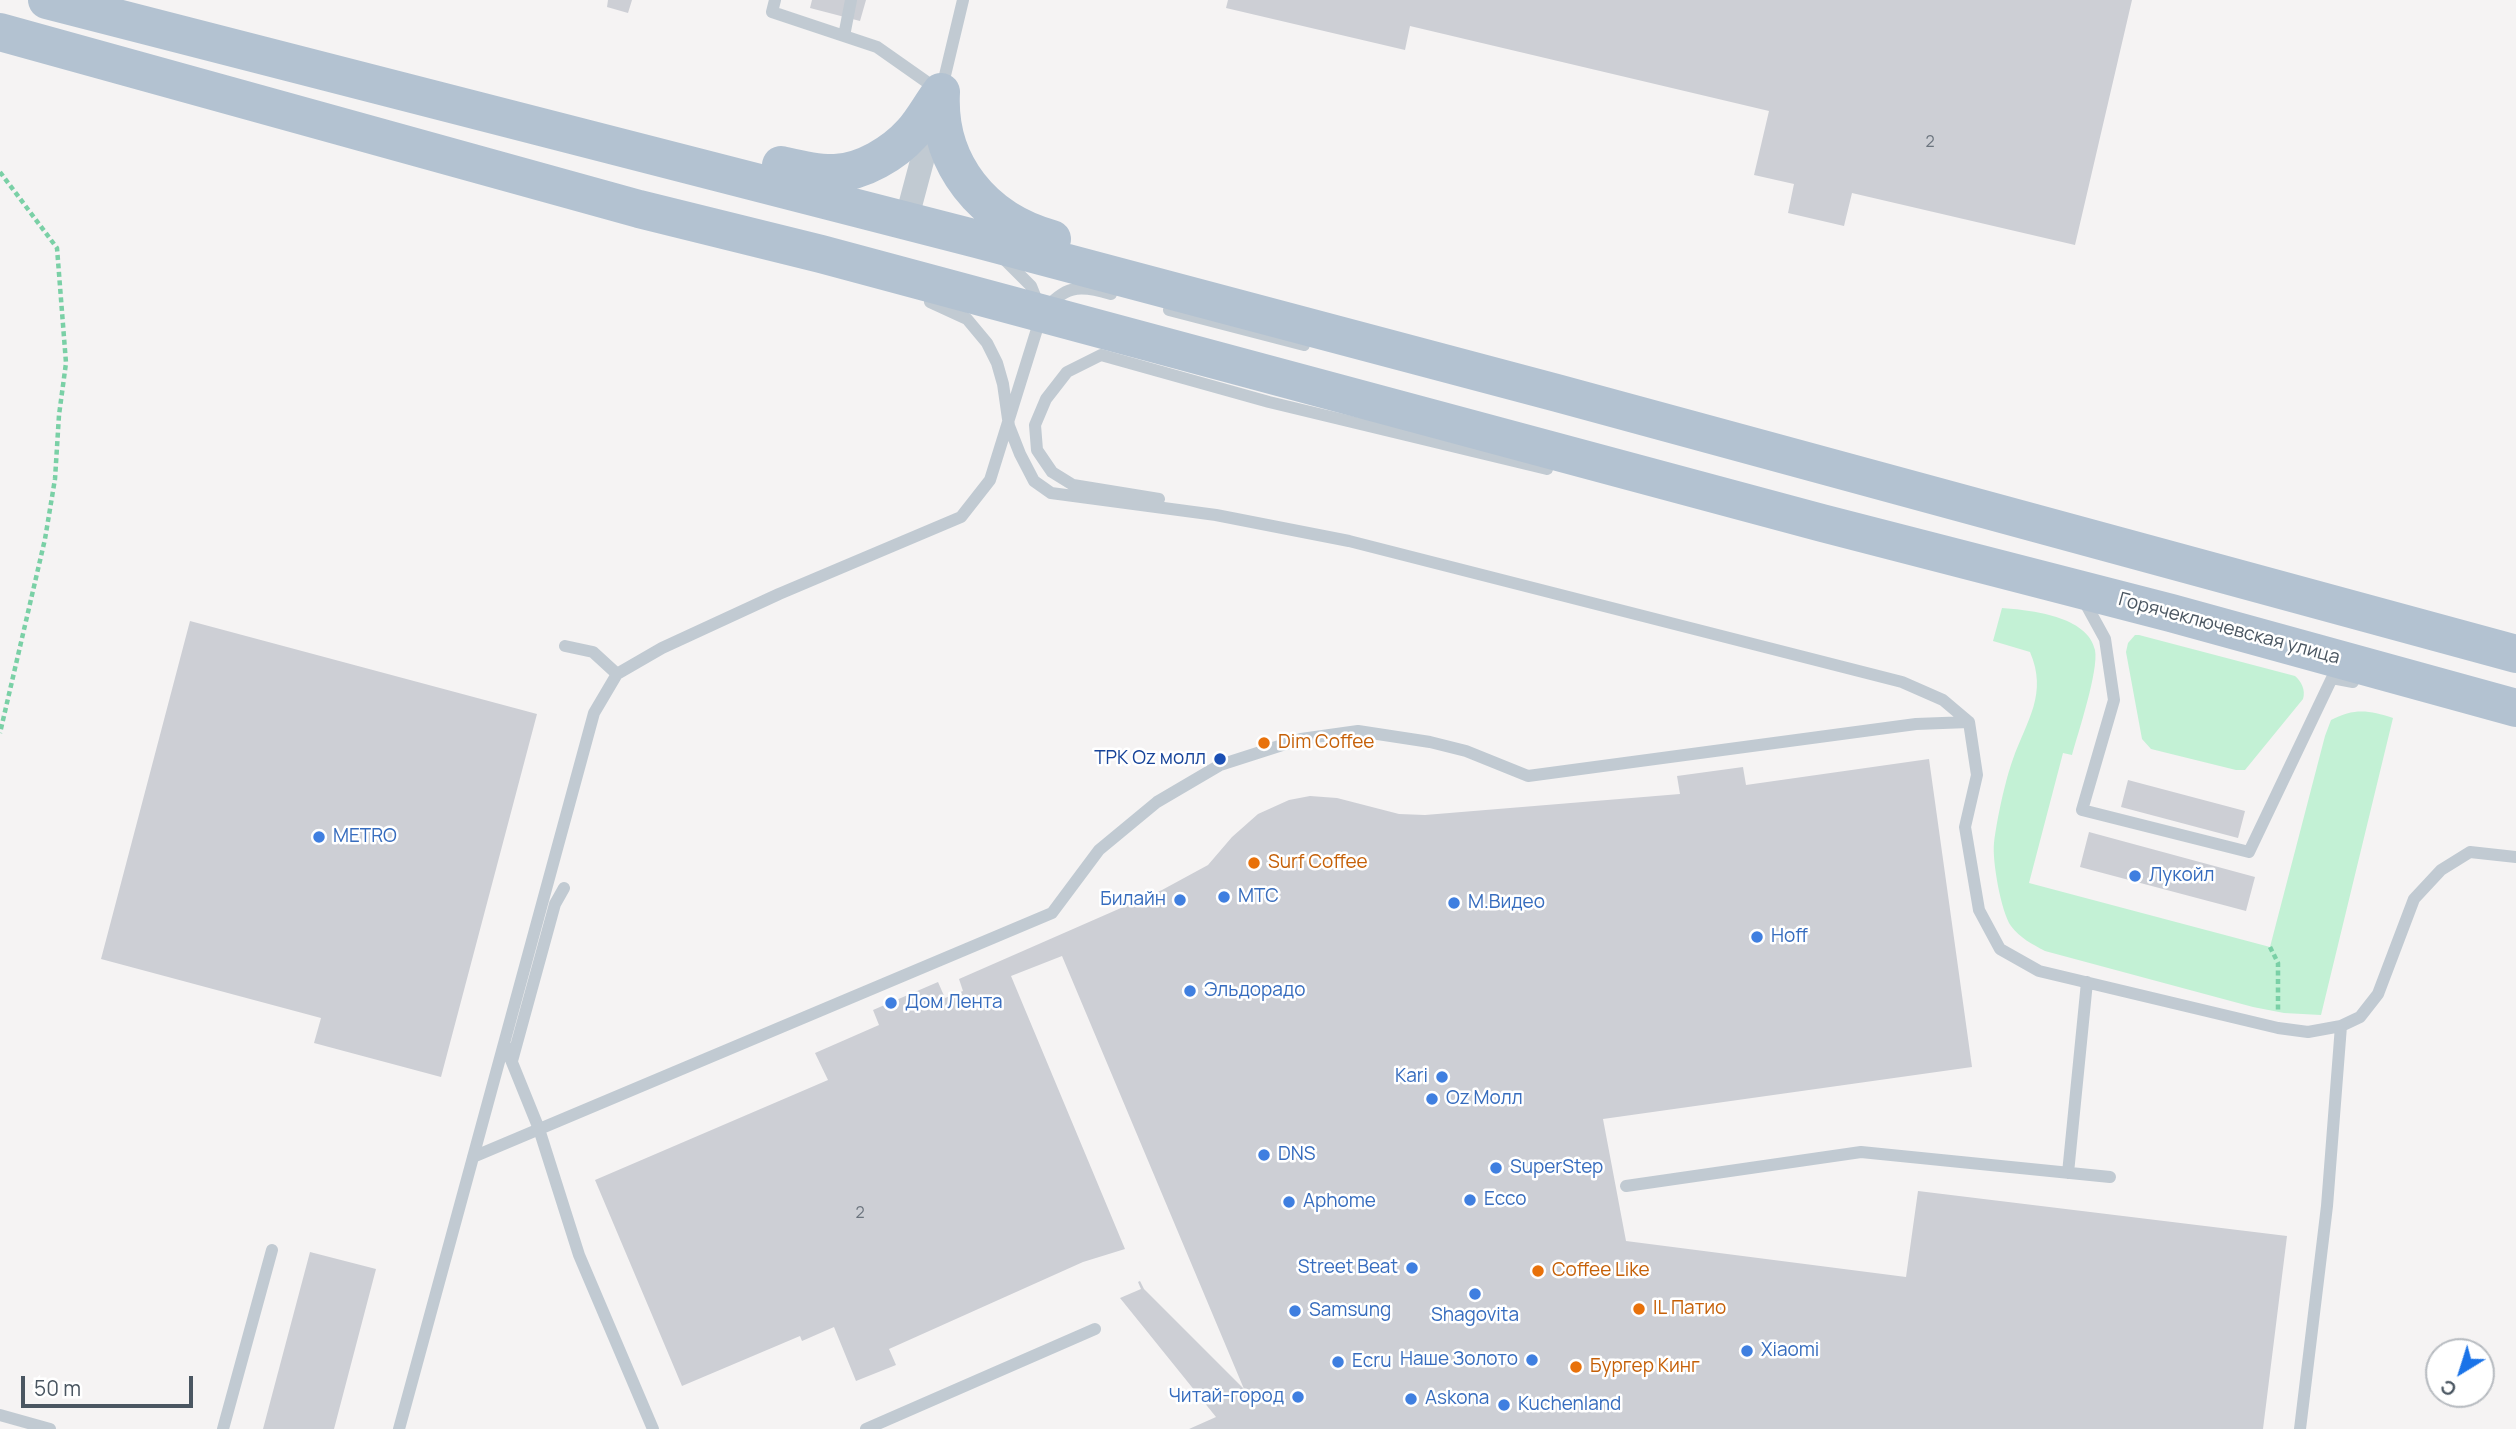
<!DOCTYPE html>
<meta charset="utf-8">
<style>
body{margin:0}
#map{position:relative;width:2516px;height:1429px;overflow:hidden;background:#f5f3f3;font-family:Manrope,sans-serif}
canvas{display:block}
.north{position:absolute;left:2425px;top:1338px;width:70px;height:70px;box-sizing:border-box;background:#fff;border:2px solid #b7bbc0;border-radius:50%;rotate:218deg;font-size:19px;font-weight:700;line-height:28px;text-align:center;color:#4a5661}
.north::after{content:'';display:block;margin:auto;width:24px;height:32px;background:#1a73e8;clip-path:polygon(50% 0,100% 100%,50% 72%,0 100%)}
.scale{position:absolute;left:21px;top:1376px;width:172px;height:32px;box-sizing:border-box;border:4px solid #4a5661;border-top:0;padding-left:9px;font-size:21px;line-height:24px;white-space:nowrap;color:#4a5661;-webkit-text-stroke:5px #fff;paint-order:stroke}
</style>
<div id="map">
<canvas width="2516" height="1429"></canvas>
<div class="north">С</div>
<div class="scale">50 m</div>
</div>
<script>
const c = document.querySelector('canvas').getContext('2d');
c.lineJoin = 'round';
function paint(path, color) {
  c.fillStyle = color;
  c.fill(path, 'evenodd');
}
function stroke(path, color, width, dash) {
  c.strokeStyle = color;
  c.lineWidth = width;
  c.lineCap = dash ? 'butt' : 'round';
  c.setLineDash(dash || []);
  c.stroke(path);
}
function label(font, color, halo, rows, align = 'center') {
  c.font = font + ' Manrope,sans-serif';
  c.lineWidth = 5;
  c.setLineDash([]);
  c.textBaseline = 'middle';
  c.strokeStyle = halo;
  c.fillStyle = color;
  for (const [text, x, y, turn = 0] of rows) {
    c.save();
    c.translate(x, y);
    c.rotate((+turn || 0) * Math.PI / 180);
    c.textAlign = isNaN(turn) ? turn : align;
    if (halo) c.strokeText(text, 0, 0);
    c.fillText(text, 0, 0);
    c.restore();
  }
}
paint(new Path2D(`
 M2002,608C2030,610 2088,616 2095,650C2099,670 2078,733 2072,755L2063,753L2029,883L2270,947L2325,736L2331,720C2354,708 2369,710 2393,718L2321,1015L2284,1013L2253,1007L2045,951C2032,944 2020,938 2011,926C2001,912 1992,860 1994,843C1997,819 2005,781 2013,759C2027,720 2048,694 2030,652L1993,641Z
 M2135,635H2139L2295,676C2301,681 2306,690 2303,699L2245,770H2236L2151,749L2142,739L2126,652L2128,643Z`), '#c3f1d5');
paint(new Path2D(`
 M608,0H632L628,13L607,7Z
 M812,0H866L860,21L810,8Z
 M1228,0H2132L2075,245L1852,193L1844,226L1788,213L1794,184L1754,175L1769,111L1410,26L1405,50L1226,8Z
 M190,621L537,714L441,1077L314,1043L321,1018L101,959Z
 M1929,759L1972,1067L1603,1119L1626,1241L1906,1277L1918,1191L2287,1236L2263,1429H1189L1216,1417L1120,1298L1141,1289L1138,1282L1140,1281L1144,1289L1244,1389L1062,956L1011,976L1125,1249L1083,1262L889,1349L896,1365L856,1381L834,1327L802,1341L800,1336L682,1386L595,1180L828,1080L815,1053L879,1025L873,1010L938,982L945,998L963,991L959,979L1162,890L1208,865L1232,837L1258,814L1289,800L1310,796L1337,798L1399,814L1425,815L1680,794L1677,776L1743,767L1746,785Z
 M2128,780L2245,811L2238,838L2121,807Z
 M2089,832L2255,877L2246,911L2080,867Z
 M310,1252L376,1269L334,1429H263Z`), '#cdcfd5');
stroke(new Path2D(`
 M0,172L57,248L66,363L59,415L55,479L45,539L0,733
 M2270,947L2278,963V1013`), '#7ad0a6', 4.5, [5, 3.5]);
stroke(new Path2D(`
 M775,0L772,12L877,47L941,92L963,0
 M844,36L851,0
 M1002,257L1031,286L1039,306
 M930,302L967,319L987,343L997,363L1003,384L1009,426L1020,454L1034,481L1051,493L1216,515L1349,541L1902,682L1943,700L1969,722L1977,775L1965,827L1979,910L2000,949L2039,971L2278,1028L2308,1032L2341,1026L2360,1017L2378,994L2414,899L2441,870L2470,852L2516,857
 M1169,310L1304,345
 M1159,499L1073,485L1052,472L1037,450L1035,425L1046,399L1067,372L1101,355L1269,402L1547,469
 M2082,597L2105,639L2114,700L2082,810L2249,852L2332,678L2353,682
 M565,646L593,652L617,674
 M505,1045L539,1129L579,1255L653,1429
 M512,1061L555,904L564,888
 M473,1157L1052,913L1099,850L1157,802L1220,765L1301,739L1358,731L1430,742L1466,751L1528,776L1916,724L1969,722
 M2068,1173L2087,982
 M1626,1186L1861,1152L2110,1177
 M0,1415L50,1429
 M223,1429L272,1250
 M399,1429L594,713L617,674L662,648L779,594L961,517L990,480L1042,313C1064,286 1078,284 1111,294
 M866,1429L1095,1329
 M2300,1429L2327,1206L2341,1026`), '#c1cad2', 12);
stroke(new Path2D(`
 M906,221L934,116`), '#c1cad2', 24);
stroke(new Path2D(`
 M47,0L977,239L1557,393L2516,654
 M0,32L639,209L821,254L1822,523L2171,613L2516,708
 M941,92C937,164 983,220 1052,239
 M781,165C798,169 817,174 835,173C863,172 894,153 912,133C923,121 931,105 941,92`), '#b3c2d1', 38);
for (const [x, y, r, color] of [
 [1264,743,7,"#e8710a"],
 [1220,759,7,"#1a4fb4"],
 [319,837,7,"#3f7fe0"],
 [1254,863,7,"#e8710a"],
 [2135,876,7,"#3f7fe0"],
 [1224,897,7,"#3f7fe0"],
 [1180,900,7,"#3f7fe0"],
 [1454,903,7,"#3f7fe0"],
 [1757,937,7,"#3f7fe0"],
 [1190,991,7,"#3f7fe0"],
 [891,1003,7,"#3f7fe0"],
 [1442,1077,7,"#3f7fe0"],
 [1432,1099,7,"#3f7fe0"],
 [1264,1155,7,"#3f7fe0"],
 [1496,1168,7,"#3f7fe0"],
 [1470,1200,7,"#3f7fe0"],
 [1289,1202,7,"#3f7fe0"],
 [1412,1268,7,"#3f7fe0"],
 [1538,1271,7,"#e8710a"],
 [1475,1294,7,"#3f7fe0"],
 [1639,1309,7,"#e8710a"],
 [1295,1311,7,"#3f7fe0"],
 [1747,1351,7,"#3f7fe0"],
 [1532,1360,7,"#3f7fe0"],
 [1338,1362,7,"#3f7fe0"],
 [1576,1367,7,"#e8710a"],
 [1298,1397,7,"#3f7fe0"],
 [1411,1399,7,"#3f7fe0"],
 [1504,1405,7,"#3f7fe0"]
]) {
  const dot = new Path2D();
  dot.arc(x, y, r, 0, 2 * Math.PI);
  c.fillStyle = color;
  c.fill(dot);
  stroke(dot, '#fff', 2.5);
}
label('16px', '#6b747e', null, [
 ["2",1930,143],
 ["2",860,1214]
]);
label('19px', '#4a5661', '#fff', [
 ["Горячеключевская улица",2229,629,15]
]);
label('19px', '#c56008', '#fff', [
 ["Dim Coffee",1278,743],
 ["Surf Coffee",1268,863],
 ["Coffee Like",1552,1271],
 ["IL Патио",1653,1309],
 ["Бургер Кинг",1590,1367]
], 'left');
label('19px', '#164399', '#fff', [
 ["ТРК Oz молл",1206,759]
], 'right');
label('19px', '#366cbe', '#fff', [
 ["METRO",333,837],
 ["Лукойл",2149,876],
 ["МТС",1238,897],
 ["Билайн",1166,900,"right"],
 ["М.Видео",1468,903],
 ["Hoff",1771,937],
 ["Эльдорадо",1204,991],
 ["Дом Лента",905,1003],
 ["Kari",1428,1077,"right"],
 ["Oz Молл",1446,1099],
 ["DNS",1278,1155],
 ["SuperStep",1510,1168],
 ["Ecco",1484,1200],
 ["Aphome",1303,1202],
 ["Street Beat",1398,1268,"right"],
 ["Samsung",1309,1311],
 ["Shagovita",1475,1316,"center"],
 ["Xiaomi",1761,1351],
 ["Наше Золото",1518,1360,"right"],
 ["Ecru",1352,1362],
 ["Читай-город",1284,1397,"right"],
 ["Askona",1425,1399],
 ["Kuchenland",1518,1405]
], 'left');
</script>
